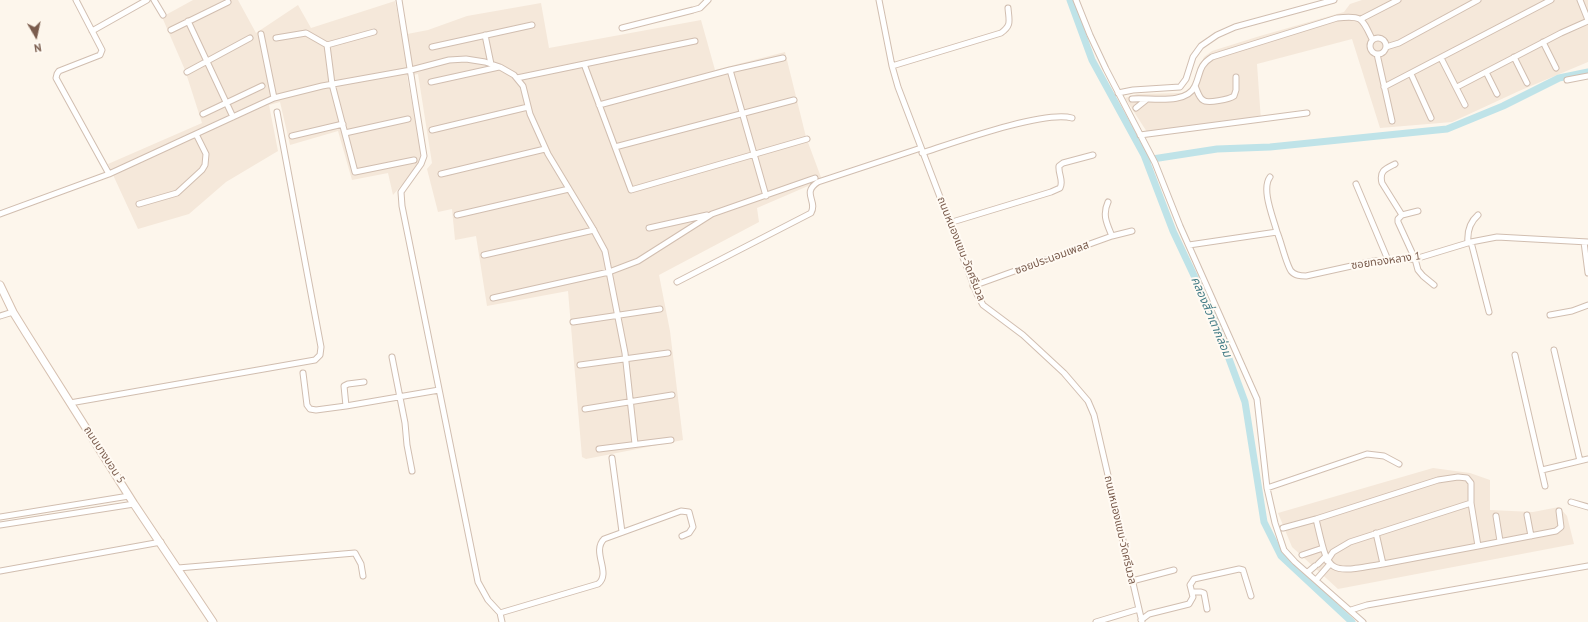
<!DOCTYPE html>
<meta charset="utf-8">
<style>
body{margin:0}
#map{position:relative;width:1588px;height:622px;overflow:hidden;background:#fdf6ec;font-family:"PT Sans",sans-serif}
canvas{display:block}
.north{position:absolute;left:16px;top:16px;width:40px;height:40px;-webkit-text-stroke:3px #fffaf3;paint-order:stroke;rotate:171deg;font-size:11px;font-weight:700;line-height:16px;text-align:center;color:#7a5c4d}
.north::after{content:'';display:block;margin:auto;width:14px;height:18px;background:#7a5c4d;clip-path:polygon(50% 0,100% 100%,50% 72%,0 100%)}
</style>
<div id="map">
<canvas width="1588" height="622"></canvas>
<div class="north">N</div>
</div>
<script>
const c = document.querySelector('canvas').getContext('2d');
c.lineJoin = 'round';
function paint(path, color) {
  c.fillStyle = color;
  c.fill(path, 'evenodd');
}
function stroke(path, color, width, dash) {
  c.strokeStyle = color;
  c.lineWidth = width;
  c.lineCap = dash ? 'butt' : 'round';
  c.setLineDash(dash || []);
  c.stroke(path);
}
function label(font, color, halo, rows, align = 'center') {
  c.font = font + ' "PT Sans","Noto Sans Thai",sans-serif';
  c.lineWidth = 4;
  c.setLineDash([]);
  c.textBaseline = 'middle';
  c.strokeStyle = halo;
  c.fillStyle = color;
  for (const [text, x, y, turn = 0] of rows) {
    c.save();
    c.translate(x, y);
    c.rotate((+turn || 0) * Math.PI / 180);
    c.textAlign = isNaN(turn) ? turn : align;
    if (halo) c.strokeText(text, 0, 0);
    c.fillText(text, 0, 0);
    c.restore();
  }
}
paint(new Path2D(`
 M193,0H238L256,33L298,5L311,28L395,1L402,35L428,30L467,16L541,3L549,48L701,20L715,70L785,52L806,137L822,180L757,208L759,222L659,275L670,331L683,440L586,459L582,457L568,291L487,306L476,236L455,240L452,209L438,212L427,169L432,163L418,74L407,76L423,161L393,195L388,173L352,180L338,131L290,145L280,102L269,105L278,151L226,182L189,214L138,229L108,164L202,123L185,70L162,17Z
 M1362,0H1588V62L1519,91L1452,122L1380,128L1352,39L1257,64L1261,121L1147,132L1125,98L1137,94L1182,93L1192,88L1195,83L1196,75L1204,57L1212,51L1260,36L1344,12L1350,4Z
 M1433,468L1470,473L1490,480V510L1533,512L1559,507L1567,516L1574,544L1338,589L1292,547L1278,513Z`), '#f5e8da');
stroke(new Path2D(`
 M1070,0L1092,60L1144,155L1173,231L1214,318L1245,402L1264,522L1281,556L1352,622
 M1146,160L1217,149L1270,147L1447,129L1503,106L1559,78L1588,72`), '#bfe3e8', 7);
const street = new Path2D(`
 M154,0L163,15
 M399,0L424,156L421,164L401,192L402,206L478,582L488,600L500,613L502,622
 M879,0L892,66L898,87L977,294L983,305L1023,335L1064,373L1088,401L1094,415L1142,622
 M1076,0L1090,35L1106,69L1155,163L1180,226L1257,399L1267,488L1275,523L1284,550L1295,562L1363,622
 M1580,0L1588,20
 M1361,19L1398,0
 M188,21L233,117
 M622,28L693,10L700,8L708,0
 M171,30L228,2
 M92,31L147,0
 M261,34L274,98
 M485,35L491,64
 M1370 46a8 8 0 1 1 16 0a8 8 0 1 1-16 0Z
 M276,38L306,33L327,45L332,84L355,172L414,160
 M1543,42L1556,68
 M327,45L374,32
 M432,47L532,25
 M1386,47L1399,43L1478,0
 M1377,54L1392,121
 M1514,57L1527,83
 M1441,58L1465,105
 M584,64L631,190L807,139
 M892,66L1001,33C1012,25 1009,21 1008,8
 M730,70L783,58
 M187,72L250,38
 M1486,72L1497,94
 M1411,74L1431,118
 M517,78L695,41
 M1567,80L1588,76
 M431,82L499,67
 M1195,86C1197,90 1199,98 1203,100C1207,104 1230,99 1234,96L1236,90V77
 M1384,87L1551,0
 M1457,87L1561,33L1588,21
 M1118,93L1133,90L1180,87L1186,79L1193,57L1201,46L1217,35L1235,27L1334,0
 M1132,99C1149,97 1186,106 1195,86C1201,73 1198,66 1212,57L1337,18C1362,15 1362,18 1372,39
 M599,105L730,70L766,196
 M1136,108L1146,100
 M203,114L262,86
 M432,130L528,107
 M345,133L408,119
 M1140,135L1307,113
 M292,136L343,124
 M615,147L794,100
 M922,153C953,143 1044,110 1072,118
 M1395,164C1385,169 1379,171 1382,183L1402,215
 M109,174L274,98L322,86L411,70L449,60L466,59L485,62L500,67L514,75L523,86L530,114L548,154L592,227L605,251L625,353L635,444
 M441,174L545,149
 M1270,177C1261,189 1273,217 1277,232
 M1356,184L1388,260
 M1108,202C1102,215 1107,224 1112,236
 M139,204L177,193L202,170L205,165L206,154L196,134
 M1418,211L1402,215L1398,219V222L1415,259L1418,270L1423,276L1434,285
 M0,214L109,174L56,78L57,74L59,71L100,55L102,50L76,0
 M457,215L569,189
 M949,223L1051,192L1060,188C1064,181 1058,174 1059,166L1063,163L1093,155
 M649,228L707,215
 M1471,242L1489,312
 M1584,242L1588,273
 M1468,243C1467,232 1470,222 1478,215
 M1189,245L1277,232C1281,241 1286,264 1291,271C1295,276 1301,276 1306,276L1374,261L1415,259L1471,242L1497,237L1588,242
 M484,255L594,230
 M677,282L811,213C818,201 801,193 818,182L921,148
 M973,286L1112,236L1132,231
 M493,298L609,272L638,261L712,214L815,178
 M1550,315L1572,311L1588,305
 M0,316L13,312
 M573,322L660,309
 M1554,350L1580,461
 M1515,355L1545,486
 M392,357L405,423L407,445L412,471
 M580,365L668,353
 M303,373L307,405L310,409L316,410L346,406L439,390
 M70,403L315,360L320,355L321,347L277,112
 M346,406L344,386L348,384L364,382
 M585,409L672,395
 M599,449L671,440
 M612,458L622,532
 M1542,470L1588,459
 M1267,488L1367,454L1384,456L1399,464
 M1571,502L1588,507
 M1527,515L1531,536
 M1496,516L1500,541
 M0,517L129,496
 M1316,519C1329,574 1326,574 1383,564
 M0,525L134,504
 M1283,528L1316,519L1438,480L1458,477L1467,478L1471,483V503L1350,542L1333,552L1327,561
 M1376,533L1383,564L1478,546L1471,503
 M1478,546L1556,531L1561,527L1559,511
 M1302,555L1323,548
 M1318,564L1325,557
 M178,568L355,553L361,564L363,576
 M0,571L161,542
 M1308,572L1315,566
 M1316,580L1330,564
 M1132,581L1174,570
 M1192,592H1201L1204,593L1207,609
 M1351,610L1367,605L1588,566
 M500,613L598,584C612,573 591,552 604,539L681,511L689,512L693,527L689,533L682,536
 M1141,620L1149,614L1189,604L1193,597L1190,585L1194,579L1239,569L1243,570L1251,596
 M1096,622L1139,609`);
const secondary = new Path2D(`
 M0,285L13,312L26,333L134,504L213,622`);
stroke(street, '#d1beb0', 7);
stroke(secondary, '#d6c0b0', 9);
stroke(street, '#fff', 5);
stroke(secondary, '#fff', 7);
label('11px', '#7a5c4d', '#fffaf3', [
 ["ถนนหนองแขม-วัดศรีนวล",961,249,68],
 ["ซอยประนอมเพลส",1052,258,-20],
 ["ซอยทองหลาง 1",1386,261,-8],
 ["ถนนบางบอน 5",104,455,57],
 ["ถนนหนองแขม-วัดศรีนวล",1120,530,77]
]);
label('italic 12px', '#437c86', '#fffaf3', [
 ["คลองสี่วาตากล่อม",1211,317,67]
]);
</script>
